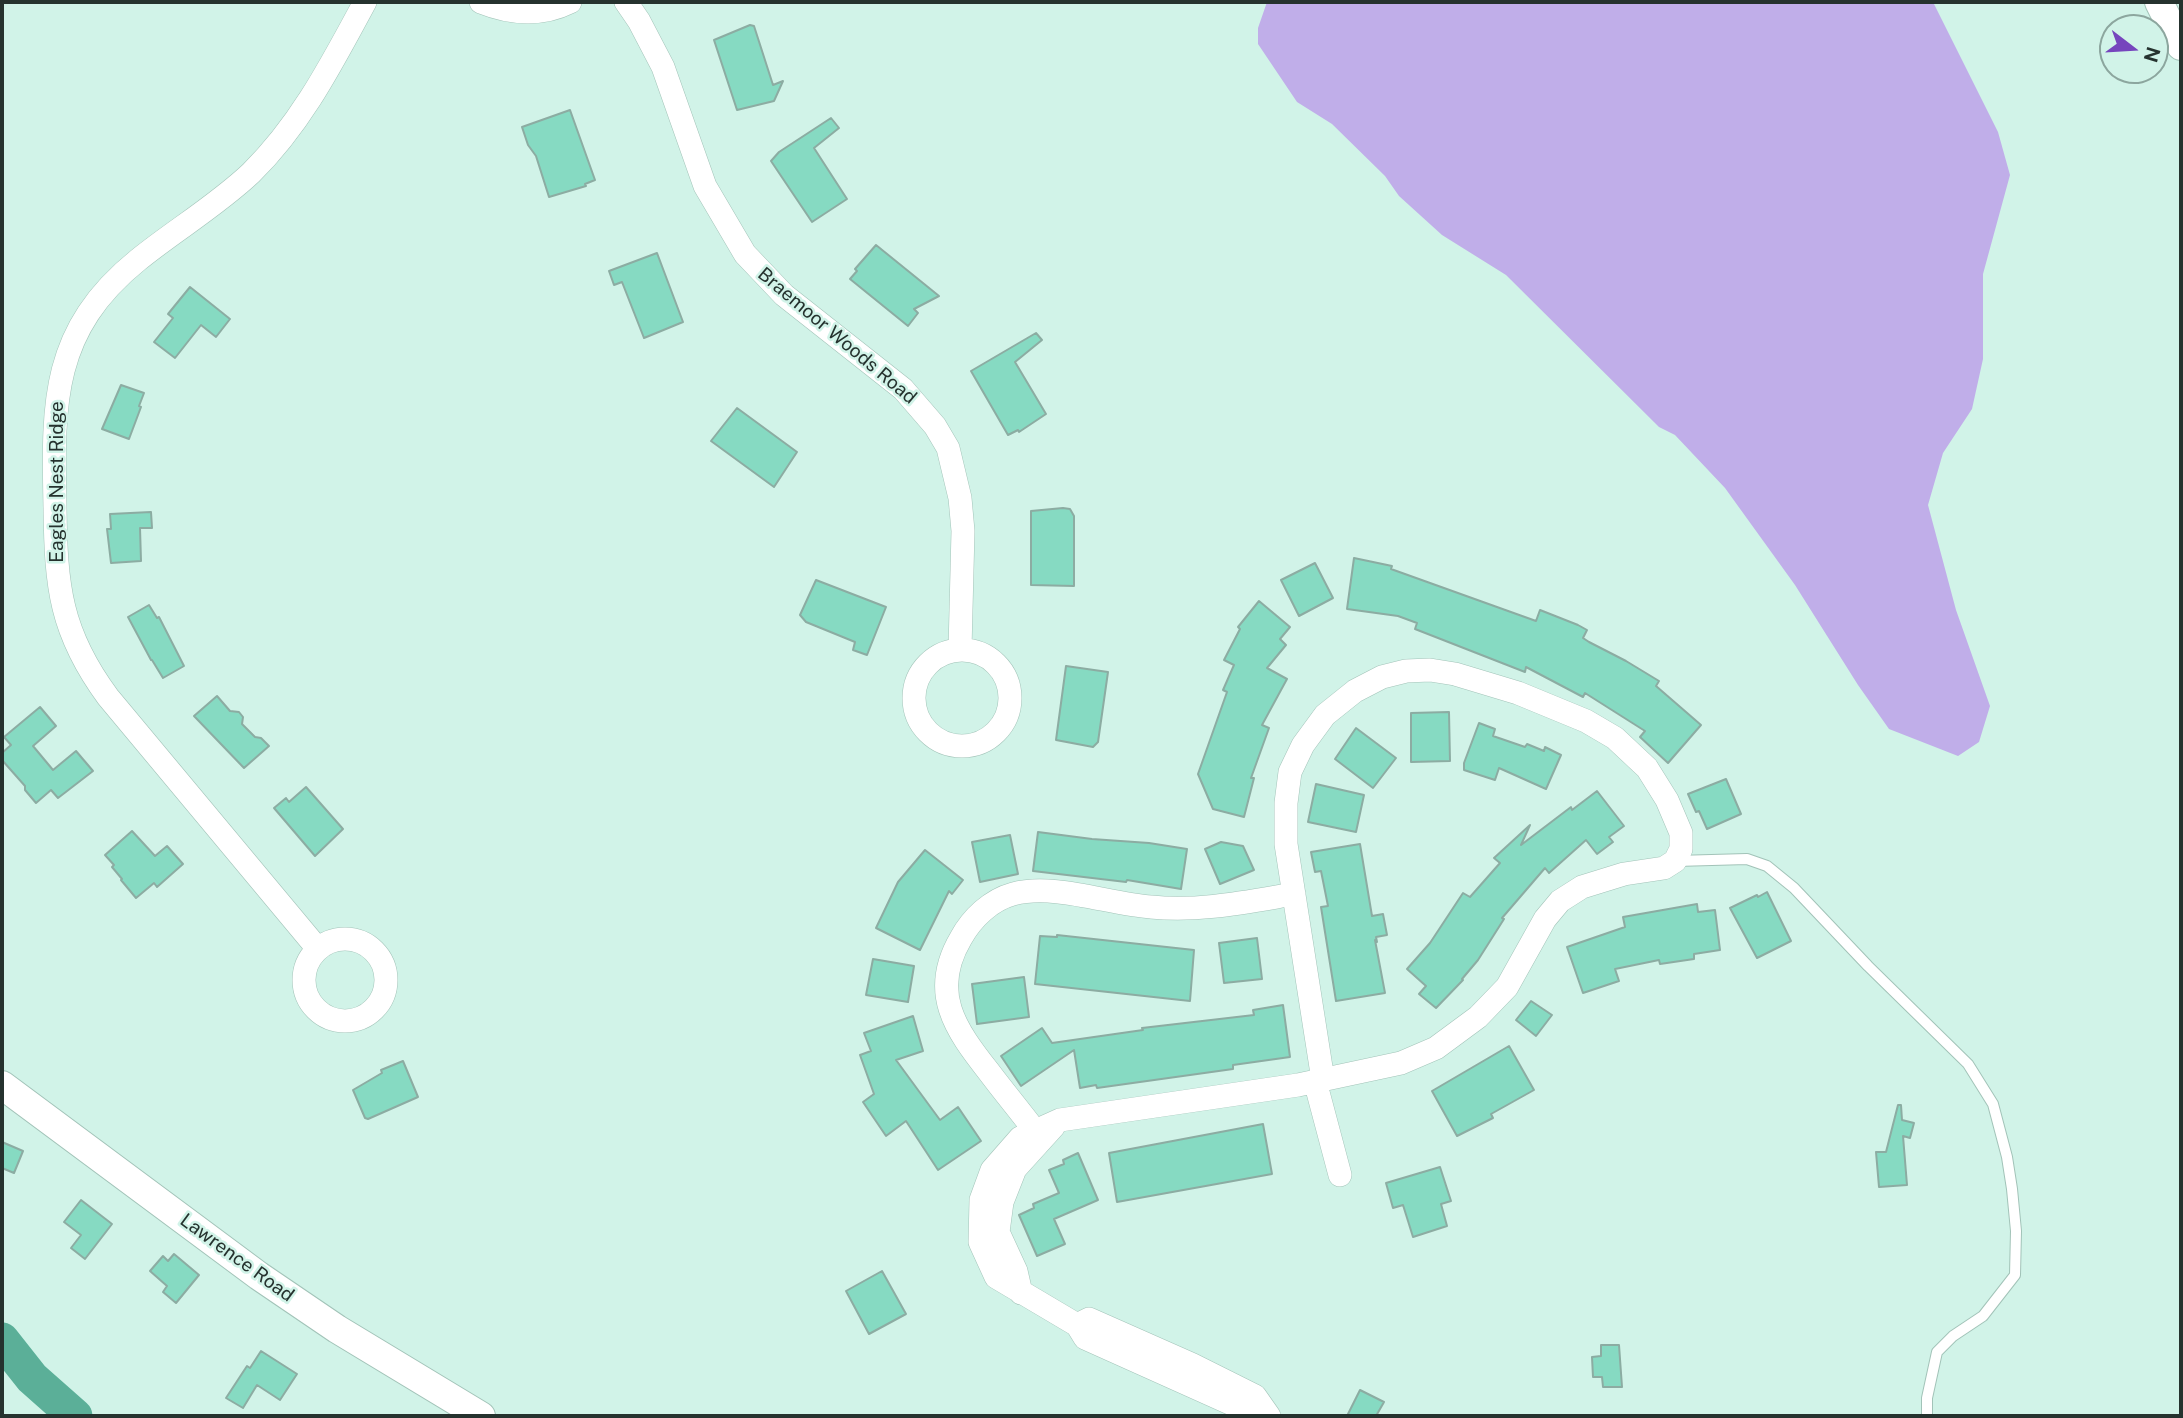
<!DOCTYPE html>
<style>
body{margin:0}
#map{position:relative;width:2183px;height:1418px;overflow:hidden;background:#d1f3e8;font-family:"Public Sans",sans-serif}
canvas{display:block}
.frame{position:absolute;inset:0;border:4px solid #25322e;pointer-events:none}
.north{position:absolute;left:2099px;top:14px;width:70px;height:70px;box-sizing:border-box;background:#d1f3e8;border:2px solid #8ca69e;border-radius:50%;rotate:107deg;font-size:19px;font-weight:700;line-height:28px;text-align:center;color:#25322e}
.north::after{content:'';display:block;margin:auto;width:24px;height:32px;background:#7645bd;clip-path:polygon(50% 0,100% 100%,50% 72%,0 100%)}
</style>
<div id="map">
<canvas width="2183" height="1418"></canvas>
<div class="frame"></div>
<div class="north">N</div>
</div>
<script>
const c = document.querySelector('canvas').getContext('2d');
c.lineJoin = 'round';
function paint(path, color) {
  c.fillStyle = color;
  c.fill(path, 'evenodd');
}
function stroke(path, color, width, dash) {
  c.strokeStyle = color;
  c.lineWidth = width;
  c.lineCap = dash ? 'butt' : 'round';
  c.setLineDash(dash || []);
  c.stroke(path);
}
function label(font, color, halo, rows, align = 'center') {
  c.font = font + ' "Public Sans",sans-serif';
  c.lineWidth = 5;
  c.setLineDash([]);
  c.textBaseline = 'middle';
  c.strokeStyle = halo;
  c.fillStyle = color;
  for (const [text, x, y, turn = 0] of rows) {
    c.save();
    c.translate(x, y);
    c.rotate((+turn || 0) * Math.PI / 180);
    c.textAlign = isNaN(turn) ? turn : align;
    if (halo) c.strokeText(text, 0, 0);
    c.fillText(text, 0, 0);
    c.restore();
  }
}
paint(new Path2D(`
 M1267,2H1933L1998,132L2010,175L1983,274V359L1972,409L1943,453L1928,505L1956,610L1990,706L1979,742L1958,756L1889,729L1858,685L1795,585L1725,488L1675,435L1659,427L1506,275L1442,235L1399,196L1385,176L1332,124L1297,102L1258,44V28Z`), '#c0aee9');
stroke(new Path2D(`
 M2,1340L32,1378L75,1416`), '#5baf98', 35);
const building = new Path2D(`
 M750,25L754,26L773,85L783,81L774,101L737,110L714,40Z
 M570,110L595,180L585,184L586,186L549,197L536,156L528,145L522,127Z
 M831,118L839,128L814,148L847,199L812,222L771,161L779,152Z
 M876,245L939,296L914,309L918,313L908,326L850,279L857,271L855,269Z
 M657,253L683,322L644,338L622,282L614,285L609,271Z
 M190,287L230,319L216,337L201,325L175,358L154,342L173,318L168,314Z
 M1036,333L1042,340L1015,362L1046,414L1019,432L1018,430L1008,435L971,371Z
 M121,385L144,393L139,406L141,407L129,439L102,429Z
 M737,408L797,452L774,487L711,441Z
 M1063,508L1070,509L1074,516V586L1031,585V511Z
 M151,512L152,528H140L141,561L111,563L107,529H111L110,514Z
 M1354,558L1392,566L1391,569L1536,621L1540,610L1578,625L1587,630L1583,638L1589,642L1626,661L1659,681L1656,686L1701,725L1668,763L1640,737L1645,731L1585,693L1583,697L1526,667L1525,672L1415,629L1417,623L1398,616L1347,609Z
 M1315,563L1333,598L1299,616L1281,580Z
 M816,580L886,607L867,655L853,650L855,642L806,622L800,615Z
 M1259,601L1290,627L1280,639L1286,645L1267,668L1287,679L1262,725L1269,728L1251,778H1254L1244,817L1213,809L1198,774L1227,692L1223,690L1234,665L1224,660L1240,629L1238,627Z
 M149,605L157,618L159,617L184,666L163,678L152,660H151L128,617Z
 M1066,666L1108,672L1098,742L1093,747L1056,740Z
 M217,696L230,711L239,712L243,717L242,724L255,737L261,738L269,746L244,768L194,716Z
 M40,707L56,726L33,746L53,770L76,751L93,771L58,798L51,790L36,803L25,790V786L2,760V753L11,745L4,737Z
 M1449,712L1450,761L1411,762V713Z
 M1479,723L1495,729L1493,736L1525,747L1527,744L1544,751L1545,747L1561,755L1546,789L1499,768L1495,780L1464,770V763Z
 M1356,728L1396,758L1373,788L1335,759Z
 M1726,779L1741,814L1707,829L1699,811L1696,812L1688,794Z
 M1316,784L1364,795L1356,832L1308,822Z
 M306,787L343,829L315,856L274,808L286,798L289,802Z
 M1597,791L1624,826L1609,837L1613,842L1597,854L1586,840L1549,873L1545,868L1502,918L1504,919L1478,960L1462,979L1463,980L1436,1008L1419,994L1426,986L1407,969L1430,943L1463,893L1470,897L1500,863L1494,858L1530,825L1521,845L1571,807L1572,810Z
 M132,831L155,856L167,846L183,864L157,887L154,883L136,898L121,880L122,879L112,867L114,865L105,855Z
 M1038,832L1092,839L1149,843L1187,849L1181,889L1127,880L1126,882L1033,871Z
 M1010,835L1018,874L980,882L972,842Z
 M1221,842L1243,846L1254,870L1220,884L1205,849Z
 M1360,844L1372,916L1383,914L1387,935L1376,937L1377,942L1375,940L1385,993L1336,1001L1321,907L1328,906L1321,871L1315,872L1311,852Z
 M925,850L963,880L952,894L949,891L920,950L876,928L898,882Z
 M1767,892L1791,941L1757,958L1730,908L1757,895L1758,897Z
 M1697,904L1698,912L1715,910L1720,950L1694,954V959L1660,964L1659,960L1615,969L1619,981L1583,993L1567,947L1625,927L1623,917Z
 M1057,935L1194,950L1190,1001L1035,984L1040,936L1057,937Z
 M1257,938L1262,979L1224,983L1219,943Z
 M873,959L914,966L908,1002L866,995Z
 M1024,977L1029,1017L977,1024L972,984Z
 M1531,1001L1552,1015L1536,1036L1516,1020Z
 M1283,1005L1290,1057L1233,1065V1069L1097,1088L1096,1085L1080,1088L1074,1050L1021,1086L1001,1056L1042,1028L1052,1043L1143,1030L1142,1028L1254,1015L1253,1010Z
 M913,1016L923,1051L896,1060L940,1120L958,1107L981,1141L938,1170L906,1121L886,1136L863,1102L874,1094L860,1055L871,1051L864,1033Z
 M1509,1046L1534,1090L1491,1114L1493,1118L1457,1136L1432,1091Z
 M403,1061L418,1097L368,1119L365,1118L353,1090L382,1073L381,1070Z
 M1898,1105H1901L1902,1120L1914,1123L1910,1138L1903,1136L1907,1185L1879,1187L1876,1152H1886Z
 M1263,1124L1272,1174L1117,1202L1109,1153Z
 M2,1142L23,1151L14,1173L2,1168Z
 M1078,1153L1098,1200L1054,1219L1065,1244L1037,1256L1019,1215L1034,1208L1033,1204L1059,1193L1049,1170L1064,1164L1063,1160Z
 M1440,1167L1451,1201L1441,1204L1447,1226L1413,1237L1403,1205L1393,1208L1386,1183Z
 M81,1200L112,1224L85,1259L71,1248L81,1235L64,1222Z
 M174,1254L199,1275L176,1303L163,1292L167,1286L150,1271L163,1256L168,1261Z
 M882,1271L906,1314L869,1334L846,1291Z
 M1601,1345H1619L1622,1387H1603L1602,1377H1593L1592,1357L1601,1356Z
 M261,1351L297,1374L280,1400L257,1385L243,1408L226,1398L247,1366L250,1368Z
 M1360,1390L1384,1402L1376,1416H1347Z`);
paint(building, '#86dac2');
stroke(building, '#8caca2', 2);
const service = new Path2D(`
 M1676,861L1747,859L1767,866L1794,888L1868,966L1968,1064L1993,1104L2007,1157L2012,1189L2016,1231L2015,1275L1983,1316L1953,1336L1937,1352L1927,1398V1416`);
const minor = new Path2D(`
 M481,2C511,14 540,17 570,2
 M626,2L639,21L663,67L705,186L745,254L784,295L903,389L935,426L948,448L960,498L963,531L960,649
 M914 698a48 48 0 1 1 96 0a48 48 0 1 1-96 0Z
 M304 980a41 41 0 1 1 82 0a41 41 0 1 1-82 0Z
 M318,949L108,697C60,632 56,586 55,508C53,405 50,331 138,260C175,230 216,206 251,173C301,124 332,63 365,2
 M1315,1081L1340,1175
 M1035,1131C1020,1111 1004,1092 989,1072C955,1029 929,992 961,938C972,918 991,900 1013,894C1054,883 1109,904 1151,907C1199,912 1246,902 1294,894
 M1021,1293L1016,1271L998,1232L1002,1202L1015,1169L1054,1126
 M1077,1325L1089,1319L1193,1365L1255,1396L1269,1416
 M1246,1416L1241,1408L1085,1338L1077,1325L996,1277L980,1242L981,1200L992,1170L1020,1138L1060,1120L1298,1085L1401,1063L1436,1048L1478,1017L1507,987L1545,919L1560,901L1582,887L1624,874L1664,868L1675,861L1681,849V833L1667,800L1647,768L1615,738L1586,721L1518,693L1455,674L1430,670L1406,671L1382,677L1355,691L1325,715L1303,745L1290,772L1286,803V844L1323,1080`);
const tertiary = new Path2D(`
 M2159,2L2181,46
 M2,1085L259,1276L337,1329L481,1416`);
stroke(service, '#a2c3b8', 12);
stroke(minor, '#a2c3b8', 24);
stroke(tertiary, '#a2c3b8', 30);
stroke(service, '#fff', 10);
stroke(minor, '#fff', 23);
stroke(tertiary, '#fff', 28);
label('19px', '#25322e', '#d1f3e8', [
 ["Braemoor Woods Road",837,336,40],
 ["Eagles Nest Ridge",57,482,-90],
 ["Lawrence Road",237,1258,36]
]);
</script>
